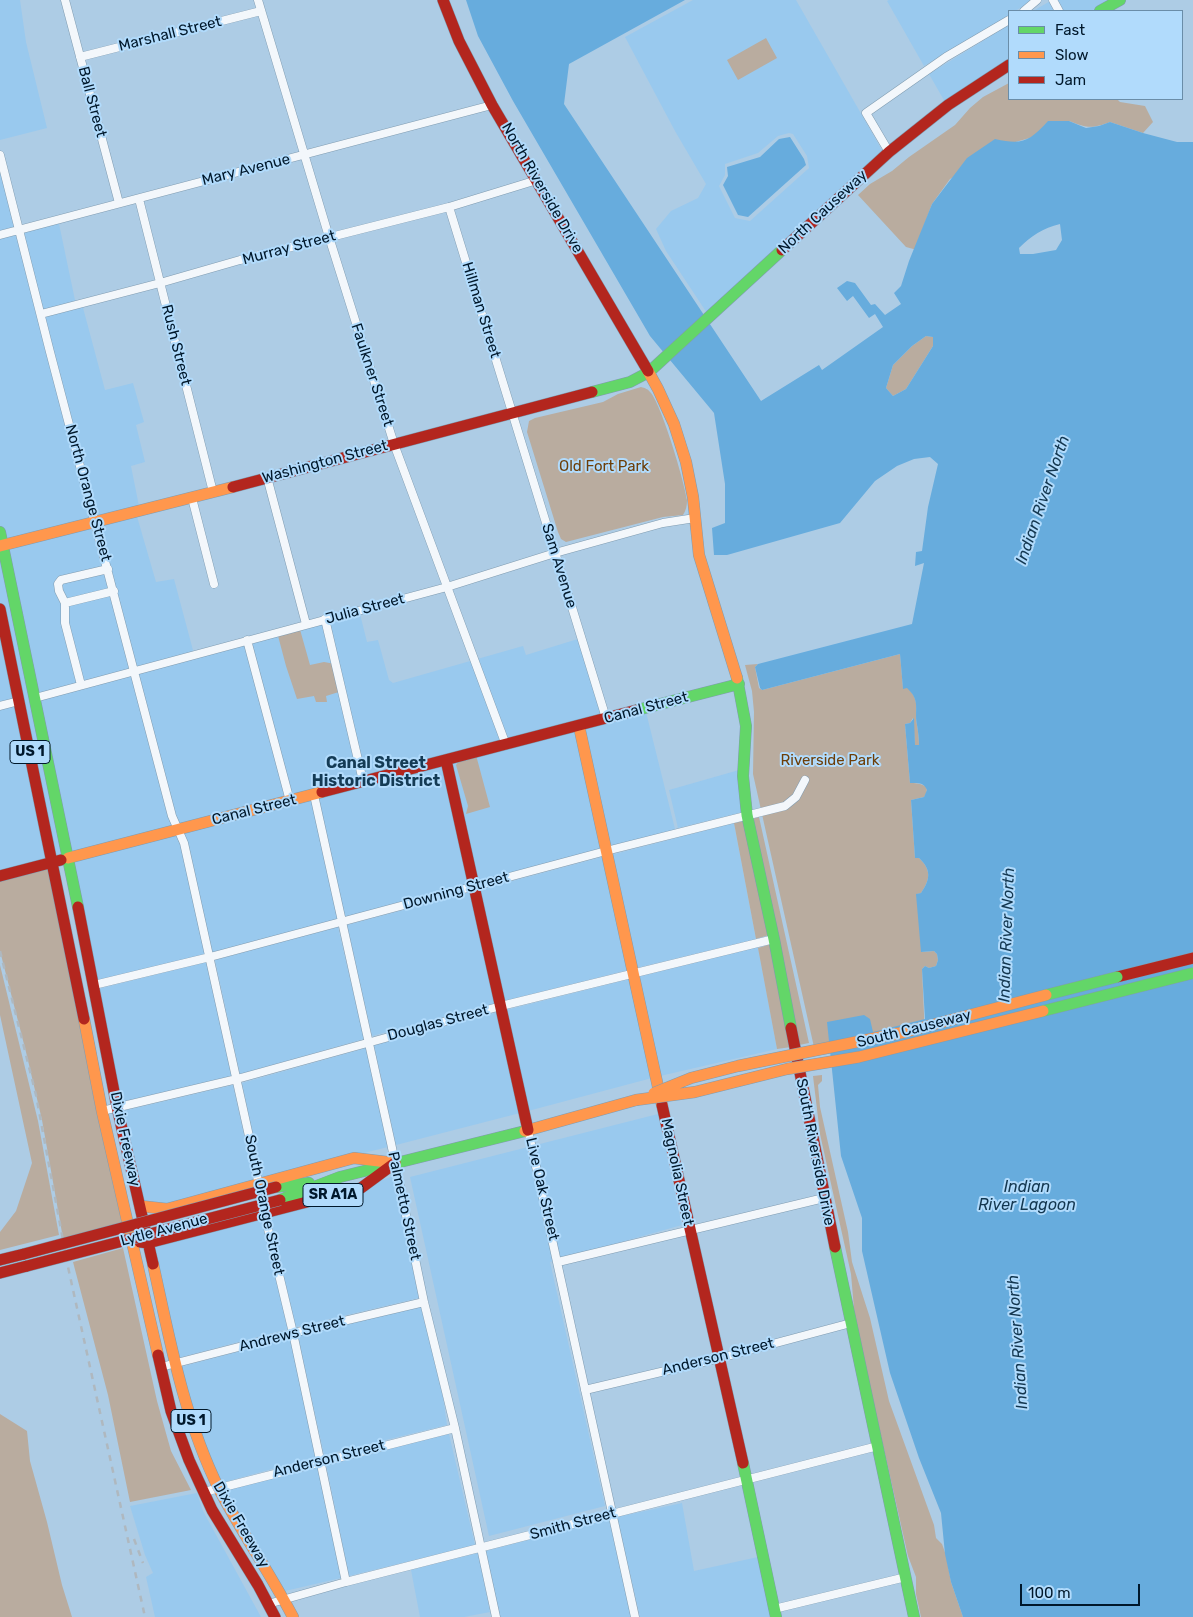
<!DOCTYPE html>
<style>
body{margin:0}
#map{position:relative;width:1193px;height:1617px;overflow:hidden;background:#adcce5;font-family:Rubik,sans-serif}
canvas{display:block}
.legend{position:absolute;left:1008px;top:10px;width:175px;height:90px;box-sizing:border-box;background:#b1dbfc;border:1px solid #6a8da8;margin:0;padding:6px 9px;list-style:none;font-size:15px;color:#00182b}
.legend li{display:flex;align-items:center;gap:10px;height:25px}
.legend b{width:25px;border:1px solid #6a8da8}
.scale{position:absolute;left:1020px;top:1584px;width:120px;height:22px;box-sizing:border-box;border:2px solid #00182b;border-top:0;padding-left:6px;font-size:15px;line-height:18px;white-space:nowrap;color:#00182b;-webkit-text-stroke:4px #b1dbfc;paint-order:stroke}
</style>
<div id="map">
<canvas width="1193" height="1617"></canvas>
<ul class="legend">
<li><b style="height:6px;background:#63d668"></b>Fast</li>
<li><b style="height:6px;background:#ff974d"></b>Slow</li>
<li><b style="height:6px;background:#b3261e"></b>Jam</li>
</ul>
<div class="scale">100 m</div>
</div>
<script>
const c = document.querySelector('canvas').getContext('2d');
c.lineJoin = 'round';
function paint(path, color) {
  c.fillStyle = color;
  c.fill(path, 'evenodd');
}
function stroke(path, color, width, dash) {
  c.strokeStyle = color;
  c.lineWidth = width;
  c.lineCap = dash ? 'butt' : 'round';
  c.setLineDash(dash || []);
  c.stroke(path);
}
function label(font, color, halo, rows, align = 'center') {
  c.font = font + ' Rubik,sans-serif';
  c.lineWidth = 4;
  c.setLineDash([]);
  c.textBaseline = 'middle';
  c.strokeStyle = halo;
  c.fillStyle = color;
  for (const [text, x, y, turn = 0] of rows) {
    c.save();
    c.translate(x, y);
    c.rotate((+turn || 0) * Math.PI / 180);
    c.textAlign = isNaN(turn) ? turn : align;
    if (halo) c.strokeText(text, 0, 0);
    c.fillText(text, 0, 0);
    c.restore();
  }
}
paint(new Path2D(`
 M0,0H20L26,42L47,128L0,140Z
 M693,0H796L883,152L707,313L666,251L656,229L671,211L698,198L706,184L675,131L625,37ZM789,133L793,134L807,156L809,168L750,221L735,218L719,186L725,175V164L758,153L778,136Z
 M889,0H1034L1015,11H1009V15L924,66L887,1Z
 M1052,0H1111L1091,11H1033Z
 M1009,25V60L945,102L929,74Z
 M0,155L18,230L58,219L76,305L82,304L105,390L133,383L144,422L136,425L145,462L131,466L140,511L136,513L156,582L174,579L194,654L359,610L367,642L378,640L389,680L393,683L523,646L526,655L581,638L606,718L645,708L676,833L94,985L68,858L0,876Z
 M739,770L743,812L678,828L669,790Z
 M734,823L756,939L636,968L611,855Z
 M602,857L628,970L504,1001L479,890Z
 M471,892L496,1003L372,1036L347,925Z
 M338,927L364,1039L240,1074L215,960Z
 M758,947L777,1049L660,1076L638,977Z
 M207,962L232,1076L121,1102L98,989Z
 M630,979L652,1078L528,1111L506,1010Z
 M498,1012L520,1113L396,1145L374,1045Z
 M366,1048L388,1147L262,1178L242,1083Z
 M233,1085L254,1181L170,1204L143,1202L123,1111Z
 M658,1114L682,1225L550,1262L605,1506L489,1536L410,1177Z
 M394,1176L419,1298L296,1327L269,1215Z
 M261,1218L288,1329L178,1358L153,1246Z
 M421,1307L443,1397L447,1425L324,1455L298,1336Z
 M290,1338L316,1457L221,1483L202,1440L180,1367Z
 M449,1434L475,1545L349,1576L326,1464Z
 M318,1466L341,1578L285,1591L225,1491Z
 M197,1493L203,1511L261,1617H155L146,1577L153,1573L145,1555L130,1506Z
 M682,1503L694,1571L758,1557L772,1617H640L617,1517Z
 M609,1519L631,1617H500L486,1551Z
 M478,1553L490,1612L464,1617H420L411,1570Z`), '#99c9ee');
paint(new Path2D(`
 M766,38L777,58L738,80L727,60Z
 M1009,83V99H1117L1120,102L1145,106L1153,122L1143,133L1110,122C1092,129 1087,128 1069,121L1033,137L1012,143L950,179L932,204L918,241L917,250L906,247L858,195L870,184L892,171L909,157L955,125L970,108L983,97Z
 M926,336L933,337V346L906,389L893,396L886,388L893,365L912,346Z
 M641,387C645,388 648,389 651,393C662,407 684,480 687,500C687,506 686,510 683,515L663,517L566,542L561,539L558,532L527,432L529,421L535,418L603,402L618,394Z
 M299,626L310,665L324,662L335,664L342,691L326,696L327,702H316L314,696L297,699L286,666L277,632Z
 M900,654L903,688H908C921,702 914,709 917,725C918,731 919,739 919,745L915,746L913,718L910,723L905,724L910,783C919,783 933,785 924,797L911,800L915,858H919C932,870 930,880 921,893L917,894L922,952L934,951L937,954L938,960L936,966L929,968L925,966L922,969L925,1037L816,1056L753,774L754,712L752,691L745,665L758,664L755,667L759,688L762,690Z
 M476,755L490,807L466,814L468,806L456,765L459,761Z
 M759,817L809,1043L799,1045L752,819Z
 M744,821L769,935L756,939L734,823Z
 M53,862L128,1224L64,1244L42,1120L26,1052L0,951V876Z
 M771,944L791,1047L777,1049L758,948Z
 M0,965L38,1121L59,1235L0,1250V1232L16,1211L32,1163L0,1015Z
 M822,1075V1081L818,1085L820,1107L848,1232L852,1262L870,1318L889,1401L934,1525L936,1538L942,1544L946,1555L951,1582L963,1617H921L916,1594V1577L908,1556L855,1320L851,1274L820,1134L813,1076Z
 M123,1248L157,1401L171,1451L191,1490L130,1502L108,1395L73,1262Z
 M0,1414L27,1431L30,1461L47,1522L62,1585L72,1617H0Z`), '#b9ac9f');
paint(new Path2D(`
 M466,0H685L569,64L564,104L761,401L819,365L822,370L883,327L875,314L869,318L853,296L847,301L837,288L847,281L855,283L871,305L875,304L885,315L901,304L894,293L901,286L909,261L932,204L967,158L995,139C1022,145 1029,142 1048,121H1069L1086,128L1099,126L1110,122L1143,133L1177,142H1193V1617H963L951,1582L945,1554L941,1513L919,1458L890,1373L862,1251V1218L841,1156L827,1022L864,1015L870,1019L873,1032L925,1019L922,969L925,966L929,968L936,966L938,960L937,954L934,951L921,952L916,894L921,893C930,880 932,870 919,858H915L911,800L924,797L927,790C924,782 917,783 910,783L905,724L910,723L914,718L915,745H919C919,738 918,731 917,725C914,709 921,701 907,688L903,689L900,654L762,690L760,688L755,667L758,664L912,624L924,563L915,566L916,552L922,551L928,507L938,464L930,457L914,459L897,466L875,481L840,523L727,555H714L712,528L725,523V484L714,413L650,336L513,101L478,36ZM1060,224L1062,240L1056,250L1033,254H1020L1019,248C1031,236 1043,228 1060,224ZM926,336L933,337V346L906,389L893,396L886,388L893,365L912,346Z
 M790,137L804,159L806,165L748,217L738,215L723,185L728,176L727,167L760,157L779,139Z`), '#67acdd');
const street = new Path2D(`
 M65,0L119,203
 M258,0L329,237L394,444L506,745
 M1053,0L1059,11
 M1024,11L1037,0
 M80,57L261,11
 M889,152L866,113L946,57L1009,20
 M0,155L50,352L172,816L184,843L251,1145L264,1212L293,1333L346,1582
 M139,199L213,492
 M449,207L606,718
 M0,235L492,105
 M41,314L160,283L240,260L449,207L537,180
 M267,477L306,624
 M192,498L214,584
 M65,603L59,591L58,584L61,580L108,569
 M325,619L363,781
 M247,640L290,801
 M81,685L65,623V603L114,591
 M35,698L447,587L555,553L663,523L695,518
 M0,706L19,701
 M314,795L391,1143L424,1302L455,1428L496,1617
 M94,985L210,957L606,851L785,806L796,797L805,780
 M102,1111L237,1079L501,1006L774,939
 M528,1130L635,1617
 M558,1262L824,1198
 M161,1367L293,1333L424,1302
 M585,1390L720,1358L851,1323
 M204,1492L455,1428
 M268,1604L346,1582L878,1446
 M774,1609L906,1577`);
const fast = new Path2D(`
 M1100,11L1120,0
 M592,392L630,382L649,372L782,250
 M0,532L78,907
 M737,678L746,726L743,776L747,815L774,939L791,1028
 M637,710L739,684
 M276,1187L309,1183
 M280,1200L340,1177L525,1131
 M835,1247L914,1617
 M743,1463L776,1617`);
const slow = new Path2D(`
 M648,371L658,389L674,424L686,462L693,497L699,555L737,678
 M0,546L233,487
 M579,726L662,1105
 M68,858L322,792
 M84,1019L102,1111L158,1355
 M525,1131L636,1100
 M140,1206L167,1209L354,1158L395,1163
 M153,1264C170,1341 184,1418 219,1489C242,1533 270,1573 293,1617`);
const jam = new Path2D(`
 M443,0L459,41L492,105L648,371
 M782,250L889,152L948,105L1009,65
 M233,487L592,392
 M0,609L84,1019
 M446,760L528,1130
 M322,792L637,710
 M0,876L61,860
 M78,907L117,1107L153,1264
 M1117,977L1193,958
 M791,1028L835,1247
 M662,1105L743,1463
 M140,1242L148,1243L361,1188L395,1163
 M0,1260L24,1254
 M0,1273L27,1266
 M158,1355L171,1411L189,1460L212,1510L258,1585L275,1617`);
stroke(street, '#809cb1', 9);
stroke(fast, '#809cb1', 12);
stroke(slow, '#809cb1', 12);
stroke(jam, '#809cb1', 12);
stroke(street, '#f3f7fb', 8);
stroke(fast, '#63d668', 11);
stroke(slow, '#ff974d', 11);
stroke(jam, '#b3261e', 11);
stroke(new Path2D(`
 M0,951L36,1095L68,1267L145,1617
 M134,1539L143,1563`), '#afb8bf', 2.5, [6, 6]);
const fastBridge = new Path2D(`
 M1046,995L1117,977
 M1043,1011L1193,973`);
const slowBridge = new Path2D(`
 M654,1093L691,1078L738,1066L905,1032L1046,995
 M636,1100L695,1092L787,1069L859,1057L1043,1011`);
const jamBridge = new Path2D(`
 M24,1254L276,1187
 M27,1266L280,1200`);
stroke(fastBridge, '#809cb1', 12, []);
stroke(slowBridge, '#809cb1', 12, []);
stroke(jamBridge, '#809cb1', 12, []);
stroke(fastBridge, '#63d668', 11);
stroke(slowBridge, '#ff974d', 11);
stroke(jamBridge, '#b3261e', 11);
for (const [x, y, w] of [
 [30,752,40],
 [333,1195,60],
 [191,1421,40]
]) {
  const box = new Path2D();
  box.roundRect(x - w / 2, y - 11.5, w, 23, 4);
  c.fillStyle = '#b1dbfc';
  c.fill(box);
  stroke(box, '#00182b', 1);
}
label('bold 14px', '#00182b', null, [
 ["US 1",30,752],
 ["SR A1A",333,1195],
 ["US 1",191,1421]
]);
label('15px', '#00182b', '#b1dbfc', [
 ["Marshall Street",170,34,-14],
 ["Ball Street",92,102,75],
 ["Mary Avenue",246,170,-14],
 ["North Riverside Drive",542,188,60],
 ["North Causeway",823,212,-43],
 ["Murray Street",289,248,-15],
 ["Hillman Street",481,310,73],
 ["Rush Street",176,345,76],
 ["Faulkner Street",372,375,72],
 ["Washington Street",325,462,-15],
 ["North Orange Street",88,493,75],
 ["Sam Avenue",559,566,73],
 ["Julia Street",365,609,-15],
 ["Canal Street",646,708,-15],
 ["Canal Street",254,810,-14],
 ["Downing Street",456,891,-15],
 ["Douglas Street",438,1023,-15],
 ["South Causeway",914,1029,-14],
 ["Dixie Freeway",125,1139,78],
 ["South Riverside Drive",815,1152,79],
 ["Magnolia Street",677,1172,78],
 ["Live Oak Street",542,1189,77],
 ["South Orange Street",264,1205,78],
 ["Palmetto Street",404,1206,78],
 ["Lytle Avenue",164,1230,-15],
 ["Andrews Street",292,1334,-14],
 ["Anderson Street",718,1357,-14],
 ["Anderson Street",329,1459,-14],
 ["Smith Street",573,1524,-15],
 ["Dixie Freeway",241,1525,60]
]);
label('15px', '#6d3e08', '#b1dbfc', [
 ["Old Fort Park",604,467],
 ["Riverside Park",830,761]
]);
label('italic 16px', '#133750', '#b1dbfc', [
 ["Indian River North",1043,500,-71],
 ["Indian River North",1007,935,-88],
 ["Indian",1027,1187],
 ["River Lagoon",1027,1205],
 ["Indian River North",1018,1342,-94]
]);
label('bold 16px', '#143b55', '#b1dbfc', [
 ["Canal Street",376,763],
 ["Historic District",376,781]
]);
</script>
